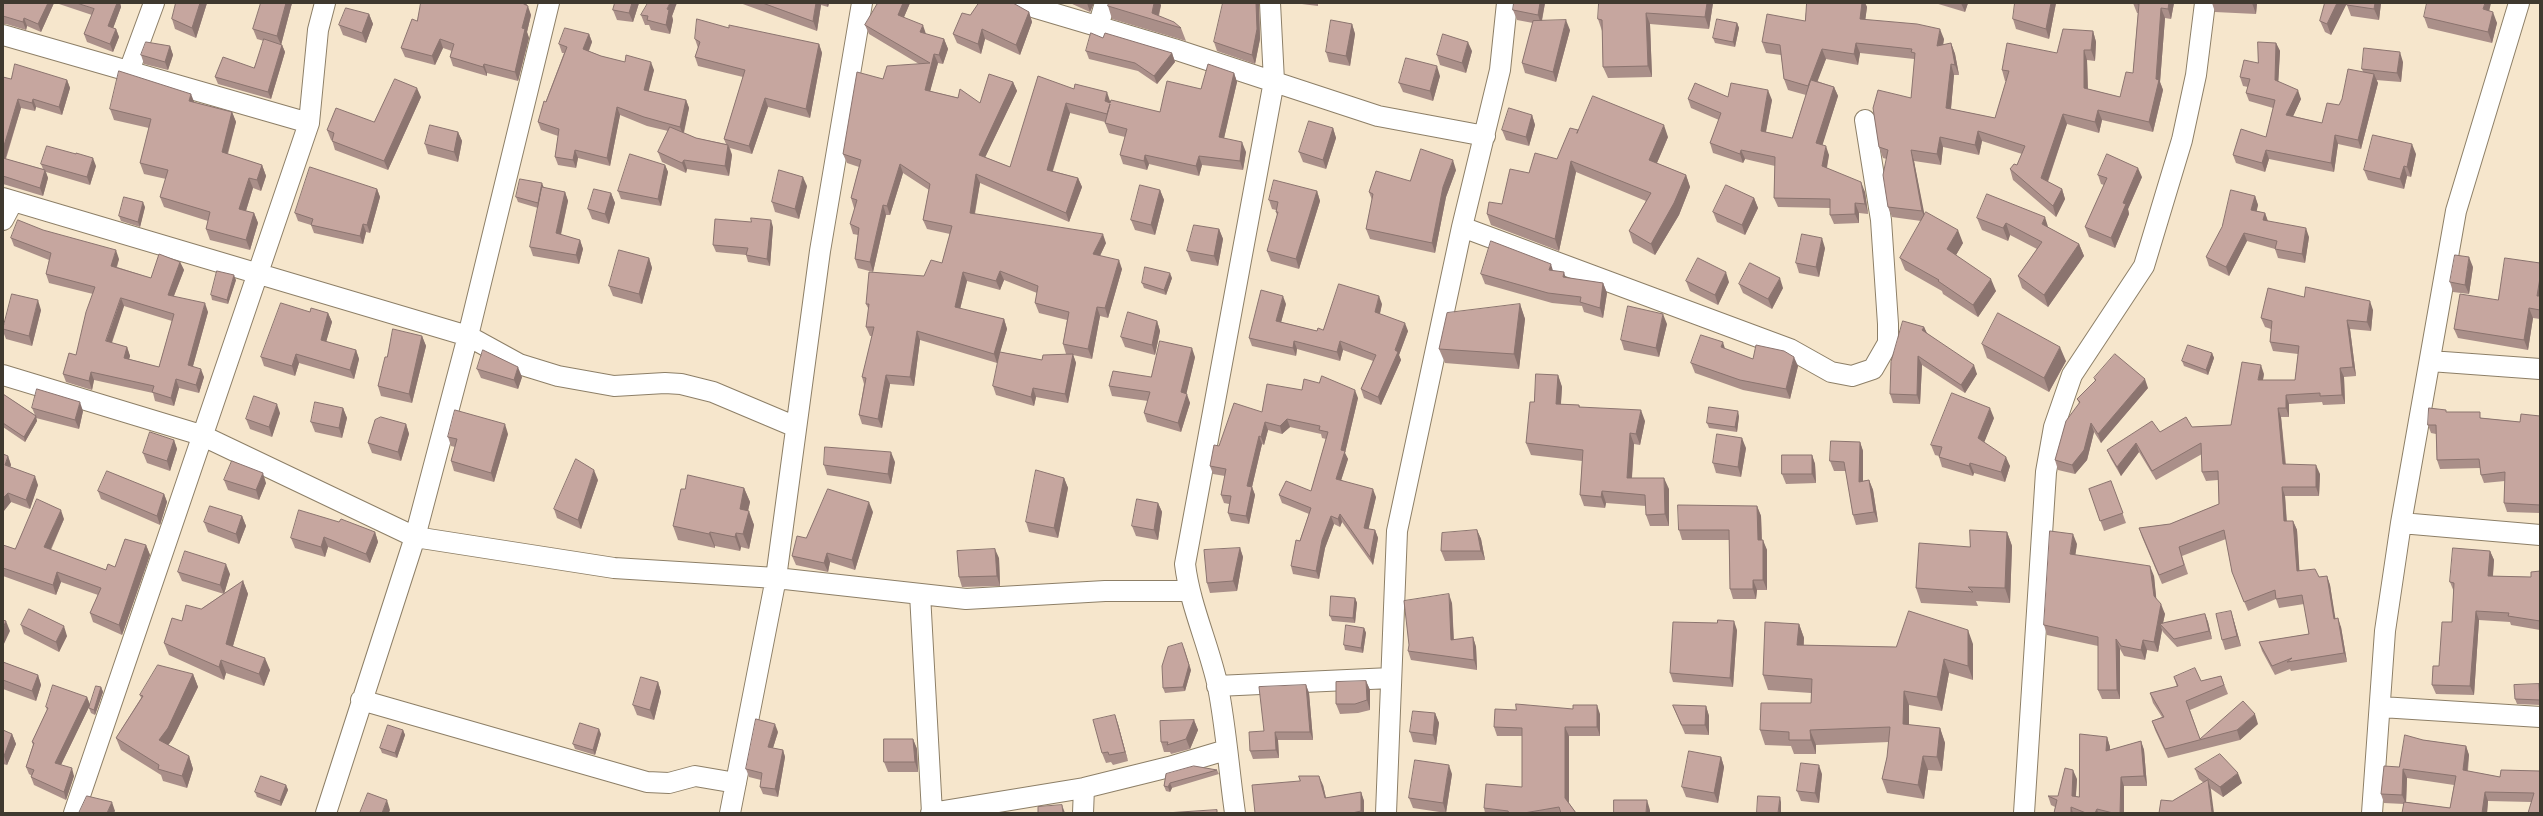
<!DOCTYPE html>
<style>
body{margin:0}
#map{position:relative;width:2543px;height:816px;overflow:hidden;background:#f6e6cc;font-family:Signika,sans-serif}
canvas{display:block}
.frame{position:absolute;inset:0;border:4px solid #3f392f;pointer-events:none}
</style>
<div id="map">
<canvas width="2543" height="816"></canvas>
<div class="frame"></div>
</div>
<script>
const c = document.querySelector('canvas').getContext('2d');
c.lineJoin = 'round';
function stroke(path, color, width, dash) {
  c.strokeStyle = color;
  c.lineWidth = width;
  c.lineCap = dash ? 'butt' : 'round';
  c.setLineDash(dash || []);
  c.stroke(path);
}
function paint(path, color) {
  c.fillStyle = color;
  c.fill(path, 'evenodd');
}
const street = new Path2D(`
 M1019,3L1174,49L1378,116L1485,136
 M1098,27L1105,3
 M3,35L309,123
 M129,71L154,3
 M3,198L468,336L519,364L558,376L614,386L665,383L681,384L713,392L796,427
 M3,220L13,201
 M1462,227L1790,349L1831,372L1852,376L1873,369L1888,343V324L1881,220L1865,120
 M2430,361L2540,369
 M3,375L201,435L415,537L614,568L776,578L966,599L1105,591H1188
 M2401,523L2540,535
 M920,594L932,813
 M1217,686L1391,678
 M361,700L647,782L669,783L695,776L736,783
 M2381,707L2540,717
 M74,813L309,123L318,30L325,3
 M326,813L415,537L468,336L549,3
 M730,813L776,578L820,251L862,3
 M931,813L1084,788L1169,767L1226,750
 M1083,813L1084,788
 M1235,813C1229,771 1226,728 1218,687C1209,645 1190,606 1185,564L1274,81L1270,3
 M1386,813L1397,531L1462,227L1500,70L1507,3
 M2024,813L2046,472L2054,427L2072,375L2144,266L2182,140L2196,75L2205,3
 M2372,813L2385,631L2401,523L2456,211L2519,3`);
stroke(street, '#8d7f67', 22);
stroke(street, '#fff', 20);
paint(new Path2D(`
 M3,3H54L41,32L27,26L26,30L6,24H3Z
 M56,3H120L121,7L113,28L116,29L119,37L113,52L87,42L84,34L92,15Z
 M176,3H207L196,38L175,29L172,19Z
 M261,3H292L281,45H282L285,52L271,99L218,84L215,77L254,68L264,41L257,39L253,29Z
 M527,3L526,5L531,15L527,32L529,38L518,81L487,73V76L453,66L450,57L452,51L443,48L435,65L405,57L401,48L417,21Z
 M615,3H639L633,22L617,20L613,10Z
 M740,3H829L828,7L821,5L817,31Z
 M878,3H910L904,17L926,34L944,39L948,49L943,64L938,63L930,91L980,103L1013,82L1017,91L985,157L1010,167L1074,89L1110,101L1160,112L1201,89L1234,73L1237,82L1224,138L1246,152L1243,170L1202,165L1199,176L1149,164L1147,170L1123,164L1120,155L1125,137L1109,133L1105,123V122L1070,113L1053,171L1078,178L1082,187L1069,222L980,183L975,214L1106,243L1100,256L1122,269L1108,318L1100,316L1092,359L1073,355L1076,363L1068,403L1036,397L1034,406L996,395L993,386L1000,354L997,363L920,340L914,386L890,384L882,428L862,424L859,415L864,384L862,377L872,336H870L866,327L869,310L866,304L924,276L942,263L950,234L927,229L923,220L929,190L903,173L890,215H886L873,272L858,268L855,259L858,235L853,234L850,224L855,208H854L851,198L859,167L847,163L843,154L883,79L919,64L869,34L865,25ZM1004,280L1037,293L1035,303L1039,313L1067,320L1063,344L1066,354H1070L1042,360L1000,352L1007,329L1004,319L960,309L967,281L1000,290Z
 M1070,3H1094L1090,12Z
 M1294,3H1318V6Z
 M1545,3L1542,21L1570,30L1556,82L1525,73L1522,63L1533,23L1517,20L1513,10Z
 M1713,3L1709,29L1650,24L1652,77L1608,78L1603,67L1602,31L1598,19Z
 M1807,3H1865L1867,7L1865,20L1944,39L1943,45L1951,43L1955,54L1959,75H1954L1951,109L1995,118L2007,81H2005L2002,70L2057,53L2093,31L2096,42L2095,61L2087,60L2088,89L2120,97L2133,73L2138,13H2137L2133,3H2174L2171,19L2165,18L2160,82L2163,90L2153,132L2102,120L2099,133L2067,124L2048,182L2062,189L2065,199L2056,217L2013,180L2010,169L2017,165L2022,154L1982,141L1979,155L1943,147L1941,165L1914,161L1924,215L1963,243L1956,255L1996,291L1978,317L1943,294L1942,291L1905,270L1900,258L1921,221L1892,217L1888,207L1887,159L1883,158L1879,147L1911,98L1915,62L1914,59L1860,53L1858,65L1826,59L1817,81L1834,87L1838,96L1822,145L1829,155L1827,168L1865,192L1868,214L1859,213V223L1834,224L1830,215V208L1778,207L1774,198L1775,166L1745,159L1743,163L1713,153L1710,143L1719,120L1691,108L1688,99L1728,97L1772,100L1766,132L1792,138L1806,95L1788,90L1784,79L1781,55L1766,53L1762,42L1805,21Z
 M1935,3H1968L1965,12Z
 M2056,3L2049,39L2016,29L2013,19Z
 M2212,3H2257L2256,14L2215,12Z
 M2325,3H2347L2331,35L2325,32L2320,21Z
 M2347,3H2381L2379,20L2351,16L2347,5Z
 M1259,4L1260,39L1255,64L1217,51L1214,42Z
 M1161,5L1159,16L1181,28L1186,41L1112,19L1108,6Z
 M675,8L672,16L673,20L670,34L651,30L649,25H645L641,15Z
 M2490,11L2497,23L2492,43L2428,28L2424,17Z
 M1029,12L1032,22L1020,55L985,39L981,54L957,43L953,34L970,15Z
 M369,14L373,24L366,43L343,35L339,25Z
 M1737,23L1739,28L1735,47L1715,43L1713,38Z
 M1352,24L1355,34L1350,66L1329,62L1326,52Z
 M729,28L819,44L822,53L810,118L768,107L752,154L730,148L732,155L729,176L687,169L686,173L662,162L658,152L668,131L647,126L620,115L610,166L578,158L576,168L558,165L555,157L558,136L541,130L538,122L564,53H562L559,44L589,34L592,42L589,51L601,56L654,70L648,91L686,100L689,108L684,133L696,138L726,144L724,139L743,77L698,66L695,57L698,48L695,39Z
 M1103,38L1172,53L1175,62L1157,84L1138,71L1089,59L1086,51Z
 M2276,43L2280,51L2278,81L2301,99L2293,116L2322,123L2339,105L2363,72L2362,69L2403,62L2401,82L2376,80L2378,83L2361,149L2338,144L2334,172L2269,159L2265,172L2236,163L2233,155L2266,137L2273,108L2249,101L2246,93L2248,87L2243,86L2240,77L2258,63Z
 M170,46L173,55L168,70L144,64L141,55Z
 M1472,51L1466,73L1440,65L1437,55Z
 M1440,76L1433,101L1403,92L1399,83Z
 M3,77L11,79L67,80L70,88L62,115L36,107L35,111L21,108L6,159L43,169L41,164L96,166L90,185L46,172L48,178L43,196L3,184Z
 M421,97L388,170L335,150L332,140H331L327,130L374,122Z
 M194,102L232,112L236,122L228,154L262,165L266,176L261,191L253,188L246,211L254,213L258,223L250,250L210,240L206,229L208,221L164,207L160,197L166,179L144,174L140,163L149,128L114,120L110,109Z
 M1532,115L1535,125L1529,146L1506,140L1502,130Z
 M1333,128L1336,138L1326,169L1303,162L1299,152Z
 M1578,131L1668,137L1657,163L1686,175L1690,187L1679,215L1655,255L1633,243L1629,231L1646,201L1576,172L1559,251L1491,225L1487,214L1502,204L1529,173L1557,159Z
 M458,132L462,141L458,162L428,154L425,144Z
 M2416,154L2411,177L2407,176L2404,189L2368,180L2364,170Z
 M665,165L668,172L661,206L621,199L618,191Z
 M1456,170L1446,197L1435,253L1370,239L1366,229L1372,200L1369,192L1410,181Z
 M2098,175L2142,177L2128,209L2129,214L2115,248L2089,237L2085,227L2104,185L2101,184Z
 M807,186L799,219L775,212L772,202Z
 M544,188L565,192L568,201L561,235L580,240L583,249L579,264L533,256L530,247L538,208L518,202L516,197Z
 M377,189L380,197L370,233L366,232L363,244L314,233L311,225L298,221L295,213Z
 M1160,190L1164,200L1155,235L1135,230L1131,220Z
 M1317,191L1320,201L1299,269L1271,261L1267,251L1277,215L1276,212V210L1272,209L1269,200Z
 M611,193L615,203L609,224L592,219L588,209Z
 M2255,196L2258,205L2256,211L2265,213L2268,221L2309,237L2305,263L2278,258L2275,249L2247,241L2229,276L2209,266L2206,257Z
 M1754,198L1758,208L1745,235L1717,222L1713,212Z
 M145,207L140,227L121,221L119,216Z
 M1977,218L2049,228L2079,244L2084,256L2048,307L2022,288L2018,276L2037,249L2010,235L2008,241L1982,230Z
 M773,227L770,266L748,262L746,255L716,252L713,245Z
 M1219,229L1223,239L1218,266L1191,261L1187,251Z
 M11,238L119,259L117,267L151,278L180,262L184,270L174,296L208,312L193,366L204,377L199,393L179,388L174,406L155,401L153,393L94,380L92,390L66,382L63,374L76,355L93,294L49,283L46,274L49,260L14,246ZM124,306L172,321L159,367L129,359L130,356L127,347L112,343Z
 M1825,248L1819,277L1799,273L1796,263Z
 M649,258L652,268L642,304L613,296L609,286Z
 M2540,263V319L2533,318L2528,350L2458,338L2454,329L2498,300Z
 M2473,267L2469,294L2453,292L2450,282Z
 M1553,271L1566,278L1603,283L1607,293L1603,318L1584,312L1582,306L1552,303L1485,284L1481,274Z
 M1172,278L1166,295L1144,288L1142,283Z
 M236,280L228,304L212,300L211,295Z
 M1686,281L1729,282L1718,305L1690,291Z
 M1739,284L1783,288L1772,309L1743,293Z
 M2304,297L2373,310L2371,331L2350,329L2356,376L2344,377L2345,404L2323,405L2322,402L2289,404V417H2281L2286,464L2320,474L2319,496H2285L2287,521H2293L2297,530L2299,570L2319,577L2327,576L2330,585L2335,619L2341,627L2347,662L2291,671L2290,669L2275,675L2262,651L2259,642L2309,634L2304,604L2279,608L2276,599L2248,611L2232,572L2226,539L2182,556L2188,574L2162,584L2142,537L2139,528L2170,524L2219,504L2218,480L2206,481L2202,472V454L2156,480L2139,452L2121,476L2111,459L2107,450L2160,432L2192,427L2231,425L2264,374L2263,380H2295L2298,354L2273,351L2270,342L2271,329L2265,327L2261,318Z
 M1286,304L1281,322L1317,331L1323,330L1382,304L1380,314L1408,331L1399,355L1401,360L1381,405L1364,398L1361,389L1373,361L1343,350L1340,361L1297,349L1296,356L1252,346L1249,338Z
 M1520,304L1525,319L1519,369L1445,363L1439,349Z
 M41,310L32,346L6,339L4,334L3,338V321L4,324Z
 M310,312L328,313L332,322L326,342L356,350L359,359L354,379L299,363L295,376L264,366L261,357Z
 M1157,321L1160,331L1155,355L1125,347L1121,337Z
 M1667,324L1659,357L1624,350L1621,340Z
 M1924,327L1927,333L1977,374L1965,393L1922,365L1920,404L1893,403L1890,394Z
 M422,336L426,346L412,403L381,396L378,386L387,357Z
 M1982,344L2066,361L2049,392L1987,358Z
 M1725,349L1753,359L1798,366L1790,399L1743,390L1695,373L1691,363Z
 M2212,353L2214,358L2208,375L2184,366L2182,361Z
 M1195,357L1186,394L1190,403L1181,432L1147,422L1144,413L1148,401L1112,396L1109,386L1151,377Z
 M477,369L522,377L518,389L481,378Z
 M1558,375L1562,387L1561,404L1579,405L1580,407L1645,421L1640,445L1634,444L1632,478L1669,489V526H1650L1646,515V506L1606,503L1605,508L1584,506L1580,495L1582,461L1531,455L1526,443L1534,402Z
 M2094,378L2148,388L2101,443L2094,432L2087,460L2075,474L2058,470L2055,460L2079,403L2077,399L2095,381Z
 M1302,390L1358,398L1345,453L1348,459L1341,480L1376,497L1368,529L1375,530L1378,538L1373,565L1342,522L1340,527L1334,524L1325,548L1319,579L1293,574L1291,566L1309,514L1282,503L1279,495L1311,491L1326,439L1322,438L1321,434L1290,427L1282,434L1268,430L1264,445L1262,444L1252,487L1255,495L1249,524L1231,521L1228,513L1229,504L1224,503L1221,495L1225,476L1213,474L1210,466L1219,446L1262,412Z
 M3,394L35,415L32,408L83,411L79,429L36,418L37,421L25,442L3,427Z
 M343,408L347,418L342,438L315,432L311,422Z
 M2447,412L2482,418L2520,422L2540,416V513L2507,512L2504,503L2505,481L2484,483L2481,475L2480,468L2440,469L2437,460L2436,434L2431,433L2428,425Z
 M280,413L272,437L250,429L246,419Z
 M1739,416L1737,432L1709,428L1707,423Z
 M1994,418L1984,442L2010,466L2005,482L1974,473L1973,476L1942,467L1939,457V456L1935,455L1931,445Z
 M406,424L409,434L401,461L372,453L368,443Z
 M508,434L494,482L454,471L451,461L455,447L451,446L448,437Z
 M174,440L177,449L170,471L147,463L143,453Z
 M1860,442L1863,451V481L1869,480L1873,490L1878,522L1856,525L1853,515L1846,471H1834L1830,461Z
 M1746,448L1741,477L1716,473L1713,463Z
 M1812,455L1815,464L1816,483L1786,484L1782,474Z
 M8,456L11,465L10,467L38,485L30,509L11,502L3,512Z
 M895,462L891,484L827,475L824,465Z
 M1064,478L1068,488L1058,538L1029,532L1026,522Z
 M224,480L266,483L259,500L228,490Z
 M598,480L581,529L557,518L554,509Z
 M2111,481L2126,523L2104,531L2089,489Z
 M744,488L750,502L748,511L754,525L749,549L741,547L740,551L715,546V548L678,540L673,526Z
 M98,491L164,494L167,502L160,525L101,499Z
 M1158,503L1162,512L1158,540L1136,536L1132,526Z
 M1757,506L1761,516L1762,540L1767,550V590H1757L1756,599H1733L1730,589L1729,540H1682L1679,530Z
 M873,512L855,570L830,562L828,572L796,565L792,556L806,538Z
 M242,516L246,526L239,544L208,532L204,522Z
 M64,519L51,550L106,570L115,567L146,545L150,555L122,635L93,622L90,613L98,595L61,582L56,595L3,576V545L15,549Z
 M1477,530L1481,539L1485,560L1445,561L1441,551Z
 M375,532L378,542L370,563L328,547L325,557L295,548L291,538Z
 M2007,532L2012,546L2010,603L1976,601L1978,606L1921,603L1916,588L1970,547Z
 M2077,544L2075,555L2154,576L2156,599L2165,614L2163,623L2205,614L2208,622L2212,639L2177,647L2163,632L2162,630L2158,652L2147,650L2145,660L2124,656L2120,649V699H2102L2098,690V646L2047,635L2044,625Z
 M1240,548L1243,557L1237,591L1210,593L1207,583Z
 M2490,551L2494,560L2493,576L2531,577L2540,571V630L2511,625L2510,622L2479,620L2474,695L2436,694L2432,685L2439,666L2452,622L2454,592L2450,582Z
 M999,558L1000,586L962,587L959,577Z
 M178,572L230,574L224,594L182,581Z
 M243,581L248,594L233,646L270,670L264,686L226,673L224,680L169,655L164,643L182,621L201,609Z
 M1355,598L1357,603L1355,623L1332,621L1330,616Z
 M1452,603L1454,640L1473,637L1476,647L1477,670L1411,660L1408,651Z
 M2231,611L2234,621L2241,646L2225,650L2222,640Z
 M1799,624L1804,638V645L1896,647L1973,644V680L1949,673L1942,711L1909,705V725L1940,728L1945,743L1942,771L1928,770L1924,799L1887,793L1882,779L1887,757L1889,742L1816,745V754H1794L1791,746L1765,745L1760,730L1811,703V693L1768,690L1763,675Z
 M21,625L67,636L59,652L24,634Z
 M1364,628L1366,633L1363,653L1345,650L1344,645Z
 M1737,630L1733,687L1673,682L1670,673Z
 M3,662L38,675L41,685L36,701L3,689Z
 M1191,670L1185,691L1165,693L1163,688Z
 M193,674L198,687L172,740L168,745L189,756L193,769L187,788L163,781L161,775L121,750L116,738L141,698L140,695Z
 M2221,676L2228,694L2190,710L2200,739L2258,724L2240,740L2168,758L2155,730L2152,721L2162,717L2153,703L2150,693L2177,687L2174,677L2201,681Z
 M1366,681L1370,690V710L1358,713L1340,714L1336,704Z
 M658,682L661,692L654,720L637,715L633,705Z
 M1306,685L1309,693L1313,740H1278L1279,758L1253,759L1250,751L1264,731Z
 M101,687L103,692L95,715L91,713L89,708Z
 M2540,688V705L2517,704L2515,699Z
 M87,697L90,705L61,765L74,776L66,800L34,785L31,777L32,776L29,774L26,767L33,745L32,742L47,710L46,707Z
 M1673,706H1706L1709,716V735L1685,734Z
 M1435,713L1439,723L1436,745L1413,742L1410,732Z
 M1600,714V736H1569V803L1576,813H1485L1484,808L1522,787V736H1497L1494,727Z
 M1115,715L1118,724L1128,761L1113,765L1111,762L1106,763L1102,753Z
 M1194,720L1198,730L1190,749L1171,754L1170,752H1164L1161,742Z
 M3,730L12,734L16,744L7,765L3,764Z
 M403,730L405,735L397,758L382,753L380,748Z
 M778,732L773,748L783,750L785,757L778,797L763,794L760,787L761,780L749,777L746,769Z
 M601,734L595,755L575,749L573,744Z
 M2107,737L2110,747V750L2141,741L2144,750L2147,786H2124V813H2054L2055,807L2051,805L2048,796H2058L2077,779L2076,796L2079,797Z
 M913,739L917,749L918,772H888L884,762Z
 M2423,740L2466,746L2469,755L2468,771L2500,777L2540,771V813L2531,802L2488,801L2487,813L2404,804L2384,803L2381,794L2399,767ZM2407,778L2454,785L2450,808L2406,802Z
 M1721,757L1724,767L1718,803L1686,797L1682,787Z
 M2195,769L2242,783L2223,797L2210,788L2211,790L2172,801L2204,783L2199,779Z
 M1217,770L1219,774L1172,788L1170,792L1166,791L1164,786L1166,774Z
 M1452,774L1446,813L1413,808L1409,798Z
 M1822,774L1819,803L1801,801L1797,791Z
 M286,785L288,790L281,806L257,797L255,792Z
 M1323,785L1326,798L1361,792L1364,801V813H1255Z`), '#aa8f89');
paint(new Path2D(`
 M48,3H54L41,32L38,24Z
 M117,3H120L121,7L111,34L108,26Z
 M200,3H207L196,38L192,28Z
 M286,3H292L281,45L277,36Z
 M522,3H527L525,12Z
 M632,3H639L633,22L629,13Z
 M670,3H677L675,8L672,16L673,20L670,34L666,25L667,9Z
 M816,3H820L821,5L817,31L813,21Z
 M826,3H829L828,7Z
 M903,3H910L901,24L898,15Z
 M1087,3H1094L1090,12Z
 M1154,3H1160L1161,5L1157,21L1152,13Z
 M1256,3H1258L1259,4L1260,39L1255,64L1252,55Z
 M1540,3H1545L1541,24L1538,15Z
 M1707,3H1713L1709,29L1705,17Z
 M1862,3H1865L1867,7L1864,30L1860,19Z
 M1961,3H1968L1965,12Z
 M2051,3H2056L2049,39L2046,29Z
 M2169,3H2174L2171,19L2168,9Z
 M2252,3H2257L2256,14Z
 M2337,3H2347L2331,35L2327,24Z
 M2375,3H2381L2379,20L2374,9Z
 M2485,3H2491L2487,21L2483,9Z
 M528,6L531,15L527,32L529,38L518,81L515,72L522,28Z
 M2161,8L2165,18L2160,82L2163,90L2153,132L2149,122L2156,79Z
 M1029,12L1032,22L1020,55L1016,45Z
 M2493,12L2497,23L2492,43L2488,32Z
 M1646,13L1650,24L1652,77L1648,66Z
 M369,14L373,24L366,43L362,33Z
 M24,18L27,26L26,30L23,22Z
 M1566,20L1570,30L1556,82L1553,72Z
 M1737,23L1739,28L1735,47L1733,42Z
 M1352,24L1355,34L1350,66L1346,56Z
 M923,25L926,34L920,32Z
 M116,29L119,37L113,52L110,44Z
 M982,29L985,39L981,54L978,44Z
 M1940,29L1944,39L1941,56L1937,46Z
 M2093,31L2096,42L2095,61L2091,50Z
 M589,34L592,42L586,57L583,49Z
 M440,39L443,48L435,65L432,56Z
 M944,39L948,49L943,64L939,55Z
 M1468,42L1472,51L1466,73L1462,63Z
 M1856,43L1860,53L1858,65L1854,54Z
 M1951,43L1955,54L1959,75L1955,65Z
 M2276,43L2280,51L2278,89L2275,80Z
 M819,44L822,53L810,118L806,109Z
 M282,45L285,52L271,99L268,92Z
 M170,46L173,55L168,70L165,62Z
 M1822,49L1826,59L1812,96L1808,86Z
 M2084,50L2087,60L2088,98L2084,88Z
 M2400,52L2403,62L2401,82L2397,73Z
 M1172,53L1175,62L1157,84L1154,76Z
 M934,54L938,63L928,99L925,90Z
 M651,62L654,70L647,98L644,90Z
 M484,64L487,73V76L483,67Z
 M1951,64L1954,75L1950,118L1946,108Z
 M1437,66L1440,76L1433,101L1430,91Z
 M1234,73L1237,82L1222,147L1219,137Z
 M2374,74L2378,83L2361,149L2358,140Z
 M67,80L70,88L62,115L59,107Z
 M1013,82L1017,91L982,164L979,155Z
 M1834,87L1838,96L1820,153L1816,143Z
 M417,88L421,97L388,170L384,161Z
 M1768,90L1772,100L1764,141L1761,131Z
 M2298,90L2301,99L2290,123L2286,115Z
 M1107,92L1110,101V123L1107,114L1105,101Z
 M191,94L195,104L189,101Z
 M765,98L768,107L752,154L749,146Z
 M18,99L21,108L3,166V149Z
 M33,99L36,107L35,111L32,103Z
 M686,100L689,108L683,135L680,127Z
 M1066,103L1070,113L1050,179L1047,170Z
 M617,107L620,115L610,166L607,158Z
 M2098,110L2102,120L2099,133L2095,122Z
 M232,112L236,122L225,162L222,152Z
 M2063,114L2067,124L2045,189L2041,178Z
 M1532,115L1535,125L1529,146L1526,137Z
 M1664,125L1668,137L1653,172L1649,160Z
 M1333,128L1336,138L1326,169L1323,160Z
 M1978,131L1982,141L1979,155L1975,145Z
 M458,132L462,141L458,162L454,152Z
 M2335,135L2338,144L2334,172L2331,163Z
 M1940,137L1943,147L1941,165L1937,154Z
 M1242,142L1246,152L1243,170L1240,161Z
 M2412,144L2416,154L2411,177L2407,167Z
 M728,145L732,155L729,176L725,166Z
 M1826,146L1829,155L1825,176L1822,166Z
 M575,150L578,158L576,168L573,160Z
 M1741,150L1745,159L1743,163L1740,154Z
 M1911,150L1914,161L1926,222L1922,211Z
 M2266,150L2269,159L2265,172L2262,163Z
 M1145,155L1149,164L1147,170L1144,161Z
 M1199,156L1202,165L1199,176L1196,166Z
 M93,158L96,166L90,185L87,177Z
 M684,160L687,169L686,173L682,163Z
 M1453,160L1456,170L1446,197L1435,253L1432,243L1443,187Z
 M1571,161L1576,172L1559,251L1555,239Z
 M900,164L903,173L890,215L887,206Z
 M262,165L266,176L261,191L257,180Z
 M665,165L668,172L661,206L658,199Z
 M2404,166L2407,176L2404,189L2400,179Z
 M2138,168L2142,177L2128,209L2129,214L2115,248L2111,238L2123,203Z
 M45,170L48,178L43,196L40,188Z
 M976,174L980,183L973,222L970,213Z
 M1686,175L1690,187L1679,215L1655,255L1651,244Z
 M803,177L807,186L799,219L795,209Z
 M249,178L253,188L243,220L239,209Z
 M1078,178L1082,187L1069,222L1066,213Z
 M1861,182L1865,192L1868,214L1865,204Z
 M542,183L544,188L539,208L538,203Z
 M377,189L380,197L370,233L367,225Z
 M2062,189L2065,199L2056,217L2053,206Z
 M1160,190L1164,200L1155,235L1151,225Z
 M1317,191L1320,201L1299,269L1296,259Z
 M565,192L568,201L559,242L556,233Z
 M611,193L615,203L609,224L605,214Z
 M2255,196L2258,205L2255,219L2251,210Z
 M1754,198L1758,208L1745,235L1742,225Z
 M143,202L145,207L140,227L138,222Z
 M1855,203L1859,213V223L1855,214Z
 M883,205L886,215L873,272L870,262Z
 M254,213L258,223L250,250L246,240Z
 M2265,213L2268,222L2263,220Z
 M2045,217L2049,230L2042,224Z
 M771,220L773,227L770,266L767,259Z
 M2006,223L2010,235L2008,241L2003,228Z
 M363,224L366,232L363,244L360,236Z
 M2306,228L2309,237L2305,263L2302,254Z
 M1219,229L1223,239L1218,266L1214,256Z
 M1958,230L1963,243L1952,262L1947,249Z
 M2244,233L2247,241L2229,276L2226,267Z
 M1103,234L1106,243L1096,264L1093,254Z
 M1822,238L1825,248L1819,277L1816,267Z
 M580,240L583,249L579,264L576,255Z
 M2079,244L2084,256L2048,307L2044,295Z
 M116,250L119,259L114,274L111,266Z
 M2469,257L2473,267L2469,294L2465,285Z
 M649,258L652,268L642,304L639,294Z
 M1119,260L1122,269L1108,318L1105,308Z
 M180,262L184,270L171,303L168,295Z
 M1551,264L1554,274L1549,270Z
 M1000,271L1004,280L1000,290L996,281Z
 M963,272L967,281L958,317L955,307Z
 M1564,272L1567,282L1563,277Z
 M1726,272L1729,282L1718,305L1715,295Z
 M1170,273L1172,278L1166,295L1164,290Z
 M234,275L236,280L228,304L227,300Z
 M1780,278L1783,288L1772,309L1768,299Z
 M2540,278V304L2537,296Z
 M1991,279L1996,291L1978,317L1973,305Z
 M1603,283L1607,293L1603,318L1600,308Z
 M1283,296L1286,304L1279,330L1276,321Z
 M1379,296L1382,304L1378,321L1375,312Z
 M121,298L124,306L109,350L106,341Z
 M38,300L41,310L32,346L29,336Z
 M2370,301L2373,310L2371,331L2367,322Z
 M205,303L208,312L191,373L188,365Z
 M1520,304L1525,319L1519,369L1514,354Z
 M1097,307L1100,316L1092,359L1088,349Z
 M2529,308L2533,318L2528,350L2524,340Z
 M328,313L332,322L324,349L321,340Z
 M1663,314L1667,324L1659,357L1656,348Z
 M1004,319L1007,329L997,363L994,354Z
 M2347,320L2350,329L2356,376L2353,367Z
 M1157,321L1160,331L1155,355L1152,345Z
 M1405,323L1408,331L1399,355L1401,360L1381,405L1378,397Z
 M1924,327L1928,336L1922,330Z
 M3,330L4,334L3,338Z
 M917,331L920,340L914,386L910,377Z
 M422,336L426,346L412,403L409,394Z
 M1294,341L1297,349L1296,356L1293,348Z
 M1340,341L1343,350L1340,361L1337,352Z
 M1723,342L1726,352L1721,347Z
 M127,347L130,356L127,366L124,358Z
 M2060,347L2066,361L2049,392L2044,378Z
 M1192,348L1195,357L1185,400L1187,394L1190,403L1181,432L1178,423L1181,392Z
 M356,350L359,359L354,379L350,370Z
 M2212,353L2214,358L2208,375L2206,370Z
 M296,354L299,363L295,376L292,366Z
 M1073,354L1076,363L1068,403L1065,394Z
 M1918,356L1922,365L1920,404L1917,395Z
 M1794,357L1798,366L1790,399L1786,389Z
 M1974,365L1977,374L1965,393L1961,385Z
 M2261,365L2264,374L2261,389L2258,380Z
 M518,367L522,377L518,389L514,380Z
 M2340,368L2344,377L2345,404L2342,395Z
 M201,369L204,377L199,393L196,385Z
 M91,372L94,380L92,390L89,381Z
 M886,375L890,384L882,428L878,419Z
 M1558,375L1562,387L1560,415L1556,404Z
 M176,379L179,388L174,406L171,398Z
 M2145,379L2148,388L2101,443L2098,434Z
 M1033,388L1036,397L1034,406L1031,397Z
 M1355,390L1358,398L1345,453L1348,459L1339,487L1336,479L1341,450Z
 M2286,395L2289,404V417L2286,408Z
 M80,402L83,411L79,429L75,420Z
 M277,404L280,413L272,437L269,427Z
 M343,408L347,418L342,438L339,428Z
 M1990,408L1994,418L1982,448L1978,438Z
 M2278,408L2281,417L2286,473L2283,464Z
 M1641,410L1645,421L1640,445L1636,434Z
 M1738,411L1739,416L1737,432L1735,427Z
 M36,416L37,421L25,442L24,437Z
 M1287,419L1290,427L1282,434L1280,426Z
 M1265,422L1268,430L1264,445L1261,437Z
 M2091,423L2094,432L2087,460L2075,474L2072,465Z
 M406,424L409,434L401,461L398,452Z
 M505,424L508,434L494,482L491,473Z
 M1630,433L1634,444L1631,489L1627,478Z
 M1259,436L1262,444L1252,487L1255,495L1249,524L1246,516L1247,486Z
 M1742,438L1746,448L1741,477L1738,467Z
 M174,440L177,449L170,471L167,461Z
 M1860,442L1863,451V491L1859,482Z
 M2136,443L2139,452L2121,476L2117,467Z
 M891,452L895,462L891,484L888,474Z
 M1812,455L1815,464L1816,483L1812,474Z
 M8,456L11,465L8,474L5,465Z
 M2006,457L2010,466L2005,482L2001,472Z
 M1970,463L1974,473L1973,476L1969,466Z
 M2316,465L2320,474L2319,496L2316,487Z
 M594,470L598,480L581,529L578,520Z
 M263,473L266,483L259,500L256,490Z
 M35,476L38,485L30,509L26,500Z
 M1064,478L1068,488L1058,538L1054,528Z
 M1664,478L1669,489V526L1665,514Z
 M1869,480L1873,490L1878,522L1874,512Z
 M2282,487L2285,496L2287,530L2284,521Z
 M744,488L750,502L745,523L740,509Z
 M1373,489L1376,497L1367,536L1364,528Z
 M1602,491L1606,503L1605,508L1601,497Z
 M8,493L11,502L3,512V498Z
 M164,494L167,502L160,525L157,516Z
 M869,502L873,512L855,570L852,560Z
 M1158,503L1162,512L1158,540L1154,530Z
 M1757,506L1761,516L1762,550L1758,540Z
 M61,510L64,519L47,557L44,547Z
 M749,511L754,525L749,549L743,534Z
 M1340,514L1342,522L1340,527L1338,519Z
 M242,516L246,526L239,544L236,534Z
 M1331,516L1334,524L1325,548L1319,579L1316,571L1322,540Z
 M2293,521L2297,530L2300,580L2297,571Z
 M1375,530L1378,538L1373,565L1370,557Z
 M1477,530L1481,539L1485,560L1481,551Z
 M375,532L378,542L370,563L366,554Z
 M710,532L715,546V548L709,534Z
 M2007,532L2012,546L2010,603L2005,588Z
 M736,533L741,547L740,551L735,537Z
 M2073,534L2077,544L2074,564L2070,554Z
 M324,537L328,547L325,557L321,547Z
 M1763,540L1767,550V590L1763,580Z
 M146,545L150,555L122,635L119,625Z
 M1240,548L1243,557L1237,591L1233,581Z
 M995,549L999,558L1000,586L997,576Z
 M2490,551L2494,560L2492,585L2488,576Z
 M827,553L830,562L828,572L824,563Z
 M226,564L230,574L224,594L220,585Z
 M2150,566L2154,576L2157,605L2154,596Z
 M57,572L61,582L56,595L53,585Z
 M2327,576L2330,585L2337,628L2334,619Z
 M1753,580L1757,590L1756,599L1753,589Z
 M243,581L248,594L230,656L226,644Z
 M1449,594L1452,603L1454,649L1451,640Z
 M1355,598L1357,603L1355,623L1353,618Z
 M2161,604L2165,614L2162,627L2160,624L2162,630L2158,652L2154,642Z
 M2231,611L2234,621L2241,646L2237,636Z
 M2476,611L2479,620L2474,695L2470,686Z
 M2205,614L2208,622L2212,639L2209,631Z
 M2338,618L2341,627L2347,662L2344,653Z
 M6,621L10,631L3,646V628Z
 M1734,621L1737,630L1733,687L1730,678Z
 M1799,624L1804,638L1802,659L1797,645Z
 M64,626L67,636L59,652L56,642Z
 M1364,628L1366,633L1363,653L1361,648Z
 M1968,630L1973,644V680L1968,666Z
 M1473,637L1476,647L1477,670L1474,660Z
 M2116,639L2120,649V699L2117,690Z
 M2143,640L2147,650L2145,660L2141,650Z
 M1184,648L1191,670L1185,691L1183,687Z
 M265,658L270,670L264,686L259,674Z
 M1944,659L1949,673L1942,711L1937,697Z
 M221,660L226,673L224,680L219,667Z
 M193,674L198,687L172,740L163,752L159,740Z
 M38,675L41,685L36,701L32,691Z
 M1366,681L1370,690V710L1367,700Z
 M658,682L661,692L654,720L650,710Z
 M2539,684L2540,688V702V700Z
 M1306,685L1309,693L1313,740L1310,732Z
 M101,687L103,692L95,715L94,710Z
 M1904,691L1909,705V738L1903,724Z
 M87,697L90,705L58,771L55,763Z
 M1597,705L1600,714V736L1597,727Z
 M1706,706L1709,716V735L1705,725Z
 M1435,713L1439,723L1436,745L1433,735Z
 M2255,714L2258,724L2240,740L2237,730Z
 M1115,715L1118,724L1128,761L1125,752Z
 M1194,720L1198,730L1190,749L1186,739Z
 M775,724L778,732L771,754L768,747Z
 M1565,727L1569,736V807L1565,798Z
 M1940,728L1945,743L1942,771L1937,757Z
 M599,729L601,734L595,755L593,750Z
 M403,730L405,735L397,758L395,753Z
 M1810,730L1816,745V754L1811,740Z
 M1275,732L1278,740L1279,758L1276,750Z
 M12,734L16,744L7,765L4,756Z
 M2107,737L2110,747V760L2106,751Z
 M913,739L917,749L918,772L915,762Z
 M2141,741L2144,750L2147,786L2144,776Z
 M2466,746L2469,755L2466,779L2463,770Z
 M783,750L785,757L778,797L775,789Z
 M189,756L193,769L187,788L182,776Z
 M1923,756L1928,770L1924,799L1918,785Z
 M1721,757L1724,767L1718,803L1714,793Z
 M1449,765L1452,774L1446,813L1443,803Z
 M1819,765L1822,774L1819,803L1815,793Z
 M72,768L74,776L66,800L64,792Z
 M2403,769L2407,778L2406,804L2402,795Z
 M2073,770L2077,779L2075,806L2072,796Z
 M2238,773L2242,783L2223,797L2220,787Z
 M1319,776L1323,785L1328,807L1325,798Z
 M2121,777L2124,786V813H2120Z
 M2208,780L2211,790L2214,813H2212Z
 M1170,783L1172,788L1170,792L1168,787Z
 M286,785L288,790L281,806L280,801Z
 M1361,792L1364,801V813H1362L1361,811Z
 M2485,792L2488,801L2487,813H2482Z
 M1780,797L1781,802V813H1778Z
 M387,800L390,810L389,813H382Z
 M1647,800L1650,810V813H1646Z
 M112,802L115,811L114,813H107Z
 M1062,805L1065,813H1063Z
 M2071,807L2073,813H2071Z
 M2097,809L2098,813H2095Z`), '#8b746f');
const building = new Path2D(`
 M3,3H48L38,24L24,18L23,22L3,16Z
 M77,3H117L108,26L116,29L110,44L84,34L94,9Z
 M176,3H200L192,28L172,19Z
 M261,3H286L277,36L253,29Z
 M421,3H522L528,6L522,28L525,29L515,72L484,64L483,67L450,57L454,44L440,39L432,56L401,48L412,19L417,21Z
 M615,3H632L629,13L613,10Z
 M648,3H670L667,9L669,10L666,25L647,20L648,16L641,15Z
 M763,3H816L813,21Z
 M878,3H903L898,15L923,25L920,32L944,39L939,55L934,54L925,90L958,98L960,89L980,103L989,74L1013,82L979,155L1010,167L1038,76L1074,89L1075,84L1107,92L1105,101L1110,103L1111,100L1160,112L1167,81L1201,89L1208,64L1234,73L1219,137L1242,142L1240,161L1199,156L1196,166L1145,155L1144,161L1120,155L1127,129L1105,123L1110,104L1107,114L1066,103L1047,170L1078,178L1066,213L976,174L970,213L1103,234L1093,254L1119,260L1105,308L1097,307L1088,349L1063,344L1069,312L1035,303L1038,286L1000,271L996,281L963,272L955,307L1004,319L994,354L917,331L910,377L886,375L878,419L859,415L866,378L862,377L874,327H866L869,304H866L869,272L924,276L931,260L942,263L952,226L923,220L930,184L900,164L887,206L883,205L870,262L855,259L859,228L850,224L857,200L851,198L861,160L843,154L857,72L883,79L887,66L930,63L865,25Z
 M979,3H1013L1029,12L1016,45L982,29L978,44L953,34L962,13L970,15Z
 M1109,3H1154L1152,13L1174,22L1181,28L1108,6Z
 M1223,3H1256L1257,29L1252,55L1214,42Z
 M1514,3H1540L1538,15L1513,10Z
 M1599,3H1707L1705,17L1646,13L1648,66L1603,67L1602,20L1598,19Z
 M1807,3H1862L1860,19L1917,24L1940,29L1937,46L1951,43L1955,65L1951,64L1946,108L1995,118L2009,71L2002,70L2007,43L2057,53L2063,29L2093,31L2091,50H2084V88L2120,97L2126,72L2133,73L2139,4L2134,3H2169L2168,9L2161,8L2156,79L2159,80L2149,122L2098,110L2095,122L2063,114L2041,178L2062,189L2053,206L2010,169L2014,164L2017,165L2025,146L1978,131L1975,145L1940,137L1937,154L1911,150L1922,211L1888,207L1883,175L1888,150L1879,147L1873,108L1878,90L1911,98L1915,53L1911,52L1912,49L1856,43L1854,54L1822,49L1808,86L1784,79L1780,45L1762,42L1767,14L1805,21Z
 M2015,3H2051L2046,29L2013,19Z
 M2325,3H2337L2327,24L2320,21Z
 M2347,3H2375L2374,9L2347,5Z
 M2427,3H2485L2483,9L2493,12L2488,32L2424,17Z
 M346,8L369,14L362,33L339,25Z
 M697,19L729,28V25L819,44L806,109L765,98L749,146L724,139L745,70L695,57L700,42L695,39Z
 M1717,19L1737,23L1733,42L1713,38Z
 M1331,20L1352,24L1346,56L1326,52Z
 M1566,20L1553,72L1522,63L1533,21Z
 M565,28L589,34L583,49L601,56L625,62L626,55L651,62L644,90L686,100L680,127L644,117L617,107L607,158L575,150L573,160L555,157L559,129L538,122L544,101L546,102L567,47L559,44Z
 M1091,33L1103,38L1105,33L1172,53L1154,76L1135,63L1086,51Z
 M1443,34L1468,42L1462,63L1437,55Z
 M264,39L282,45L268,92L215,77L223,57L254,68Z
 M146,42L170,46L165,62L141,55Z
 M2258,42L2276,43L2275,80L2298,90L2286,115L2322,123L2327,103L2339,105L2342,99L2348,69L2374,74L2358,140L2335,135L2331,163L2266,150L2262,163L2233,155L2241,129L2266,137L2275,100L2246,93L2250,79L2240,77L2244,60L2258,63Z
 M2364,48L2400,52L2397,73L2362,69Z
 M1406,58L1437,66L1430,91L1399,83Z
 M15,64L67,80L59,107L33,99L32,103L18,99L3,149V77L11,79Z
 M119,71L191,94L189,101L232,112L222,152L262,165L257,180L249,178L239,209L254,213L246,240L206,229L210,212L160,197L168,170L140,163L151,119L110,109Z
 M395,79L417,88L384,161L332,141L334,133L327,130L336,108L374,122Z
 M1811,80L1834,87L1816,143L1826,146L1822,166L1861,182L1865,204L1855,203V214L1830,215V199L1774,198L1775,157L1741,150L1740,154L1710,143L1721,113L1688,99L1695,83L1728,97L1731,83L1768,90L1761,131L1792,138Z
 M1593,96L1664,125L1649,160L1686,175L1674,203L1651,244L1629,231L1651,193L1571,161L1555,239L1487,214L1489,202L1502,204L1510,169L1529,173L1535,153L1557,159L1570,128L1578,130L1577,133Z
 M1509,108L1532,115L1526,137L1502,130Z
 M1309,121L1333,128L1323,160L1299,152Z
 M430,125L458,132L454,152L425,144Z
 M670,127L696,138L728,145L725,166L684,160L682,163L658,152Z
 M2373,135L2412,144L2407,167L2404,166L2400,179L2364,170Z
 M47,146L76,154V153L93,158L87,177L41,164Z
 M1421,149L1453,160L1443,187L1432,243L1366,229L1373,194L1369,192L1376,171L1410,181Z
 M630,154L665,165L658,199L618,191Z
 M2107,154L2138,168L2123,203L2126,204L2111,238L2085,227L2107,178L2098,175Z
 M3,158L45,170L40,188L3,176Z
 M310,167L377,189L367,225L363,224L360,236L311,225L313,219L295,213Z
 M779,170L803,177L795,209L772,202Z
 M520,179L542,183L538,203L516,197Z
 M1274,180L1317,191L1296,259L1267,251L1278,212H1276L1278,202L1269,200Z
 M1140,185L1160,190L1151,225L1131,220Z
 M1726,185L1754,198L1742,225L1713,212Z
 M542,187L565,192L556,233L580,240L576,255L530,247Z
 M594,189L611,193L605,214L588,209Z
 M2231,190L2255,196L2251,210L2265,213L2263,220L2306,228L2302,254L2275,249L2277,241L2244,233L2226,267L2206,257L2222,227Z
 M1987,194L2045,217L2042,224L2079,244L2044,295L2018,276L2042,242L2006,223L2003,228L1977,218Z
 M124,197L143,202L138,222L119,216Z
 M1926,212L1958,230L1947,249L1991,279L1973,305L1938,281L1939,280L1900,258Z
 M751,218L771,220L767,259L746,255L748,248L713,245L715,219L751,222Z
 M18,220L43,230L116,250L111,266L151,278L159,254L180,262L168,295L205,303L188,365L201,369L196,385L176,379L171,398L152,392L154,386L91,372L89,381L63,374L69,353L76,355L86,312L95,287L46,274L51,253L11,238ZM121,298L174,314L159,367L124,358L127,347L106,341Z
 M1194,225L1219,229L1214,256L1187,251Z
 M1802,234L1822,238L1816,267L1796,263Z
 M1491,241L1551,264L1549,270L1564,272L1563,277L1603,283L1600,308L1580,302L1581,297L1548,293L1481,274Z
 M619,250L649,258L639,294L609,286Z
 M2455,255L2469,257L2465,285L2450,282Z
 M1698,258L1726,272L1715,295L1686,281Z
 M2505,258L2540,263V278L2537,296H2540V310L2529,308L2524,340L2454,329L2460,294L2498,300Z
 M1750,263L1780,278L1768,299L1739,284Z
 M1145,267L1170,273L1164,290L1142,283Z
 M217,271L234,275L227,300L211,295Z
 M1339,284L1379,296L1375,312L1405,323L1395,350L1398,352L1378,397L1361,389L1376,355L1340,341L1337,352L1294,341L1293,348L1249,338L1261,290L1283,296L1276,321L1317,331L1318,328L1323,330Z
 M2306,287L2370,301L2367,322L2347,320L2353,367L2340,368L2342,395L2320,396V393L2286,395V408H2278L2283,464L2316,465V487H2282L2284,521H2293L2297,571L2315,569L2319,577L2327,576L2334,619L2338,618L2344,653L2287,662L2292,658L2272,666L2259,642L2309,634L2302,595L2276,599L2275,590L2244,602L2232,572L2224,530L2179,547L2184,565L2159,575L2139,528L2170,524L2219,504L2218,471L2202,472L2201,443L2152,471L2136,443L2117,467L2107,450L2152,421L2160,432L2186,417L2192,427L2231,425L2242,362L2261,365L2258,380H2295L2299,346L2270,342L2272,321L2261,318L2268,288L2304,297Z
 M12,294L38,300L29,336L3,329Z
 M281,303L310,312L311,308L328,313L321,340L356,350L350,370L296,354L292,366L261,357Z
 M1520,304L1514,354L1439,349L1447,313Z
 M1628,306L1663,314L1656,348L1621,340Z
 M1128,312L1157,321L1152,345L1121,337Z
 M1998,313L2060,347L2044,378L1982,344Z
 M1903,321L1924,327L1922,330L1974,365L1961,385L1918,356L1917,395L1890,394L1891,362Z
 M393,329L422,336L409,394L378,386L385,357H387Z
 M1701,335L1723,342L1721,347L1753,359L1756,345L1784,351L1794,357L1786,389L1740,380L1691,363Z
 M1160,341L1192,348L1181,392L1187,394L1178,423L1144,413L1150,392L1109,386L1113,371L1151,377Z
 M2188,345L2212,353L2206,370L2182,361Z
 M483,350L518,367L514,380L477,369Z
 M1000,352L1042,360L1043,355L1073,354L1065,394L1033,388L1031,397L993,386Z
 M2115,354L2145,379L2098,434L2091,423L2084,450L2072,465L2055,460L2066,421L2080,402L2077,399L2096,380L2094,378Z
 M1536,374L1558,375L1556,404L1579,405V407L1641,410L1636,434L1630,433L1627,478H1664L1665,514L1646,515L1645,495L1602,491L1601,497L1580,495L1583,450L1526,443L1530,402H1534Z
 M1322,376L1355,390L1341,450L1345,451L1336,479L1373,489L1364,528L1375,530L1370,557L1340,514L1338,519L1331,516L1322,540L1316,571L1291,566L1296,540L1300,541L1311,508L1279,495L1286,481L1311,491L1328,432L1319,430L1320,426L1287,419L1280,426L1265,422L1261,437L1259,436L1247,486L1252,487L1246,516L1228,513L1231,496L1221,495L1226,469L1210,466L1214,445L1219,446L1234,403L1262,412L1267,384L1302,390L1304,379L1319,383Z
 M37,389L80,402L75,420L32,408Z
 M1952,393L1990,408L1978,438L2006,457L2001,472L1970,463L1969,466L1939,457L1942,447L1931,445Z
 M3,394L36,416L24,437L3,423Z
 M254,396L277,404L269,427L246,419Z
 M315,402L343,408L339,428L311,422Z
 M1709,407L1738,411L1735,427L1707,423Z
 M2429,408L2446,410V412H2480V418L2520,422L2521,414L2540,416V505L2504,503L2505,472L2481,475L2479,459L2437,460L2436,425H2428Z
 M455,410L505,424L491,473L451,461L457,439L448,437Z
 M381,417L406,424L398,452L368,443L375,420Z
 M150,432L174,440L167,461L143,453Z
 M1717,434L1742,438L1738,467L1713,463Z
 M1831,441L1860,442L1859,482L1869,480L1874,512L1853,515L1844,462L1830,461Z
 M825,447L891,452L888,474L824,465Z
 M3,454L8,456L5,465L35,476L26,500L8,493L3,498Z
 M1782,455H1812V474H1782Z
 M576,459L594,470L578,520L554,509Z
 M232,461L263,473L256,490L224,480Z
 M1036,470L1064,478L1054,528L1026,522Z
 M107,471L164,494L157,516L98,491Z
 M688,475L744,488L740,509L749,511L743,534L736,533L735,537L710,532L709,534L673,526L681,489H685Z
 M2111,481L2123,513L2100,521L2089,489Z
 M828,489L869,502L852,560L827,553L824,563L792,556L797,536L806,538Z
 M37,499L61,510L44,547L106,570L108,564L115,567L125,539L146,545L119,625L90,613L101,588L57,572L53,585L3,568V545L15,549Z
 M1137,499L1158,503L1154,530L1132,526Z
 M1678,505L1757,506L1758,540H1763V580H1753V589H1730L1729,530H1679Z
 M210,506L242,516L236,534L204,522Z
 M299,510L339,522L341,519L375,532L366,554L324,537L321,547L291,538Z
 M1477,530L1481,551H1441L1442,533Z
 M1970,530L2007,532L2005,588L1968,587L1973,592L1916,588L1919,543L1970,547Z
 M2050,531L2073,534L2070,554L2150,566L2154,596L2161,604L2154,642L2143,640L2141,650L2121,646L2116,639L2117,690H2098V637L2044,625Z
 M1240,548L1233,581L1207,583L1204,550Z
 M2453,548L2490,551L2488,576L2531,577V572L2540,571V621L2508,616L2509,613L2476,611L2470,686L2432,685L2433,666H2439L2442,622H2452L2454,583L2450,582Z
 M995,549L997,576L959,577L957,551Z
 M185,551L226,564L220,585L178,572Z
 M243,581L226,644L265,658L259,674L221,660L219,667L164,643L172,618L182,621L186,605L201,609Z
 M1449,594L1451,640L1473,637L1474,660L1408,651L1409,645L1404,601Z
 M1331,596L1355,598L1353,618L1330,616Z
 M29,609L64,626L56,642L21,625Z
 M1909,611L1968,630V666L1944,659L1937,697L1904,691L1903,724L1940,728L1937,757L1923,756L1918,785L1882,779L1887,757L1890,727L1810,730L1811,740H1789V732L1760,730L1761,703H1811L1812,679L1763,675L1765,622L1799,624L1797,645L1896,647Z
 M2231,611L2237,636L2222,640L2216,614Z
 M2205,614L2209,631L2174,639L2160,624Z
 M3,620L6,621L3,628Z
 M1718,620L1734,621L1730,678L1670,673L1673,622L1717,623Z
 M1346,625L1364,628L1361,648L1344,645Z
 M1182,643L1189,665L1183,687L1163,688L1162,666L1168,647Z
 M3,662L38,675L32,691L3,680Z
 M158,665L193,674L168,728L159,740L189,756L182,776L158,769L159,765L116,738L143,696L140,695Z
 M2195,668L2201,681L2221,676L2224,685L2186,701L2200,739L2243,701L2255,714L2237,730L2165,749L2152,721L2164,717L2150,693L2178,686L2174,677Z
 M641,677L658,682L650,710L633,705Z
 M1366,681L1367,700L1355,704H1336V682Z
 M2539,684L2540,700L2515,699L2514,685Z
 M53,685L87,697L55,763L72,768L64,792L31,777L34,770L26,767L34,743L32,742L48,708L46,707Z
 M1306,685L1310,732H1275L1276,750L1250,751L1249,732L1264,731L1259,687Z
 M96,686L101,687L94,710L89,708Z
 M1516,704L1573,709V705H1597V727H1565V798L1576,813H1561L1559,807L1524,813H1509L1508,811L1484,808L1486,784L1522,787V728L1494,727L1495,709L1516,710Z
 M1673,705L1706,706L1705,725H1682Z
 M1413,711L1435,713L1433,735L1410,732Z
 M1115,715L1125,752L1109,755L1108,752L1102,753L1093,720Z
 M756,719L775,724L768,747L783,750L775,789L760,787L762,773L746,769Z
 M1194,720L1186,739L1167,745L1168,742H1161L1160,721Z
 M580,723L599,729L593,750L573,744Z
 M388,725L403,730L395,753L380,748Z
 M3,730L12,734L4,756L3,755Z
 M2080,734L2107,737L2106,751L2141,741L2144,776L2121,777L2120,813H2113L2097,809L2095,813H2086L2071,807V813H2054L2057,800L2048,796H2058L2065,768L2073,770L2072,796L2079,797Z
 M2405,735L2423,740L2466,746L2463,770L2500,777L2501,770L2540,771V813H2528L2534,793L2485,792L2482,813H2402L2404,802L2450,808L2456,776L2403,769L2402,795L2381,794L2384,766L2399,767Z
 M884,739H913L915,762H884Z
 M1689,751L1721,757L1714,793L1682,787Z
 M2220,754L2238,773L2220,787L2195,769Z
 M1415,760L1449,765L1443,803L1409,798Z
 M1801,763L1819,765L1815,793L1797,791Z
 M1194,766L1217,770L1170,783L1168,787L1164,786L1166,774Z
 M261,776L286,785L280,801L255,792Z
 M1299,776H1319L1325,798L1361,792V811L1352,813H1255L1252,785L1300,781Z
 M2208,780L2212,813H2159L2161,800L2172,801Z
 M368,793L387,800L382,813H360Z
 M87,796L112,802L107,813H79Z
 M1758,796L1780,797L1778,813H1757Z
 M1614,800H1647L1646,813H1614Z
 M1062,805L1063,813H1038V807Z
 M1217,810V813H1166Z`);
paint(building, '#c6a69f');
stroke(building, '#8b746f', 1);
</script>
